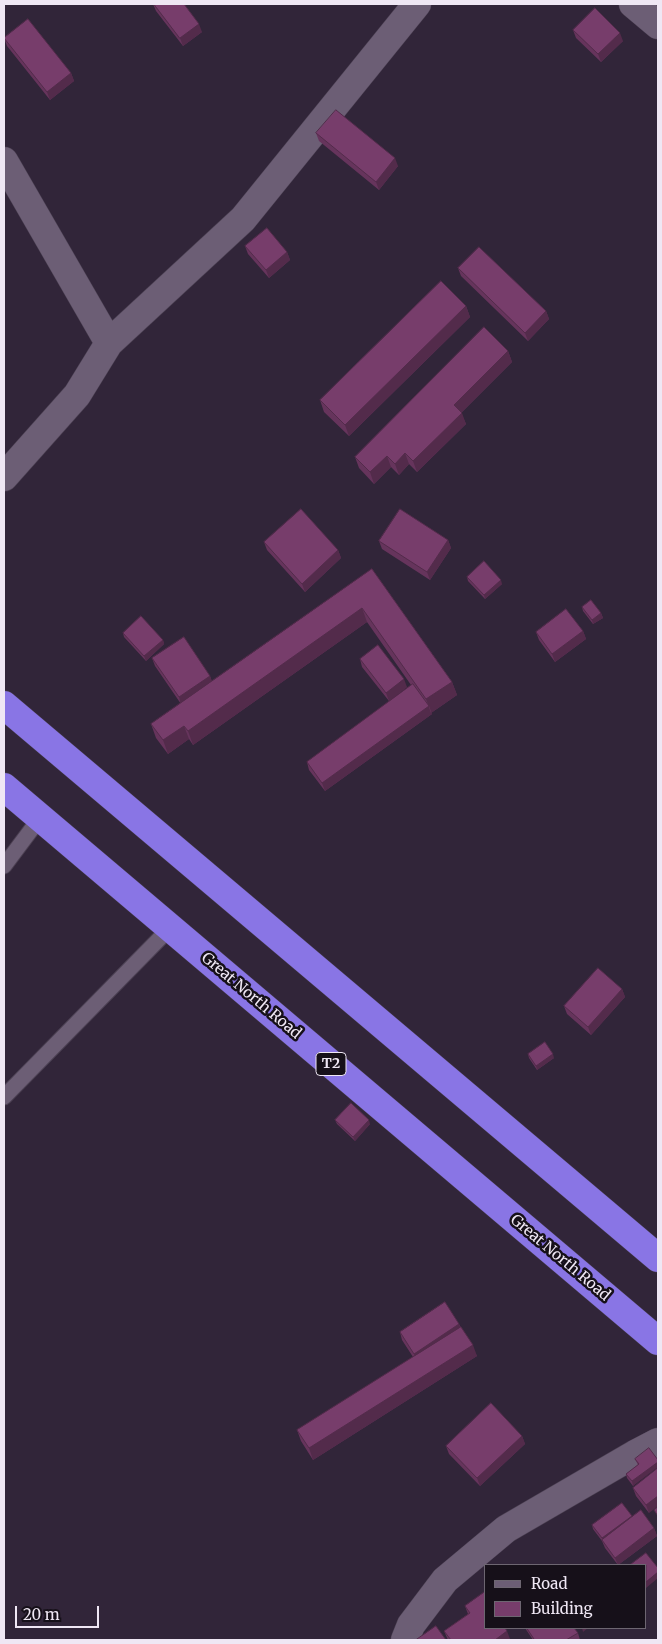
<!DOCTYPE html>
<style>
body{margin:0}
#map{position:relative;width:662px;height:1644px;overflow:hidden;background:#312539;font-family:Merriweather,serif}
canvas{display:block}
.frame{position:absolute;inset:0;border:5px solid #efe7f4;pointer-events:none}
.legend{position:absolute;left:484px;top:1564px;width:162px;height:65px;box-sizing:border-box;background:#161019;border:1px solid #6d6671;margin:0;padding:6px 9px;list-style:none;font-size:15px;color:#efe7f4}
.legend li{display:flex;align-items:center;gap:10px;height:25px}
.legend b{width:25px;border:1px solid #6d6671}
.scale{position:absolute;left:15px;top:1606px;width:84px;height:22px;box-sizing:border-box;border:2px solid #efe7f4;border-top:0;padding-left:6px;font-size:15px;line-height:18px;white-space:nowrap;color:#efe7f4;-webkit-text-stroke:4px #161019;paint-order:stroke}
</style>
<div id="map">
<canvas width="662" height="1644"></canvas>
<div class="frame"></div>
<ul class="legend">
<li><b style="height:6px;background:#6c5e75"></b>Road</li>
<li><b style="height:14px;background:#773d6b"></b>Building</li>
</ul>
<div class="scale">20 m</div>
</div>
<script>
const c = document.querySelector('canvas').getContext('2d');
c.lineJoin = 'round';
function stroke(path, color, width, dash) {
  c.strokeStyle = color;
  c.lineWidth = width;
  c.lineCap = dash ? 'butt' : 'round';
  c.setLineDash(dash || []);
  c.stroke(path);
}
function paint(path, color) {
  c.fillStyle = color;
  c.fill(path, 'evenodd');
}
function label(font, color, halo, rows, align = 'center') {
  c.font = font + ' Merriweather,serif';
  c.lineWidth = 5;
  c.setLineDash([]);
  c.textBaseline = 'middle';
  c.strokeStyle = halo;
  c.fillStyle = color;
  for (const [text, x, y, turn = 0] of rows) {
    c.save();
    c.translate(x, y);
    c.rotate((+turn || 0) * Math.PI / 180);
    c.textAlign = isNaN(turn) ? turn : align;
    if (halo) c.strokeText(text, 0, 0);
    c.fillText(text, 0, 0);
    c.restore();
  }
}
const lane = new Path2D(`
 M4,866L40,818
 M4,1097L170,928`);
const street = new Path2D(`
 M633,4L658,25
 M4,161L109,343
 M4,477L77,395L109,343L243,219L417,4
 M405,1640L411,1625L445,1580L506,1529L635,1454L658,1442`);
const highway = new Path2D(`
 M4,705L658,1258
 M4,787L658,1341`);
stroke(lane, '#4c4153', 17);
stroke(street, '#4c4153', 29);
stroke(highway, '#4c4153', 29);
stroke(lane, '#6c5e75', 15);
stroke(street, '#6c5e75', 28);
stroke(highway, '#8975e5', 28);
paint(new Path2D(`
 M153,4L202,32L183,46L156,11Z
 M573,30L623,41L601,62L576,38Z
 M4,38L71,73L74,81L50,100L7,46Z
 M316,133L398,166L379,190L319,141Z
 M245,246L287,252L290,260L269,278L248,254Z
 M458,268L546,311L549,319L528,341L461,276Z
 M466,306L470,317L349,436L324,412L320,400Z
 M508,351L512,362L461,413L466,424L417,472L409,464L399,475L391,467L374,484L359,468L355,457Z
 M448,540L451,548L430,580L382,549L379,541Z
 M264,542L338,550L341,558L305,592L267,550Z
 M372,569L452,682L457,695L431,713L432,714L325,791L309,770L307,762L411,685L367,622L193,745L189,739L168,754L156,738L151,724L181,704L155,666L152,658L210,676L212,682Z
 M467,577L502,584L485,599L468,581Z
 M582,607L601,613L603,618L593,624L583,611Z
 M583,631L586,639L555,662L539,640L536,632Z
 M123,633L163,640L164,644L146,661L124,637Z
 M360,659L407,687L389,701L362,667Z
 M622,989L625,997L591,1035L567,1014L564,1006Z
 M528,1054L554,1058L537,1070L529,1058Z
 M335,1120L370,1124L355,1141L337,1124Z
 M459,1324L477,1356L313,1460L301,1441L297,1430L413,1357L402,1340L400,1332Z
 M522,1436L525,1444L480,1486L449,1454L446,1446Z
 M635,1459L658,1460L633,1486L627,1478L626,1474L638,1465Z
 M658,1468L649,1513L636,1496L633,1488Z
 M632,1517L654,1528L657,1536L618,1565L605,1548L602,1541L593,1529L592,1525Z
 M465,1606L486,1628L510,1639L509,1640H448L444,1631L468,1614Z
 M525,1628H574L578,1633L580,1640H533Z`), '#66345c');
paint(new Path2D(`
 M199,24L202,32L183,46L180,38Z
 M620,33L623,41L601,62L598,54Z
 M71,73L74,81L50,100L47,92Z
 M395,158L398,166L379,190L376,182Z
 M287,252L290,260L269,278L266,270Z
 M466,306L470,317L349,436L345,425Z
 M546,311L549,319L528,341L525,333Z
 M508,351L512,362L458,416L454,405Z
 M462,413L466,424L417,472L413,461Z
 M405,453L409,464L399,475L395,464Z
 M387,456L391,467L374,484L370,472Z
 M448,540L451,548L430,580L427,572Z
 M338,550L341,558L305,592L302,584Z
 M501,580L502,584L485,599L484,595Z
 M362,608L367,622L193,745L188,731Z
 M601,613L603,618L593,624L592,620Z
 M583,631L586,639L555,662L552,654Z
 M163,640L164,644L146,661L144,656Z
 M210,676L213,684L181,705L179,697Z
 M404,679L407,687L389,701L386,693Z
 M452,682L457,695L431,713L426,699Z
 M429,706L432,714L325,791L322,783Z
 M184,726L189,739L168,754L163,740Z
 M622,989L625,997L591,1035L588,1027Z
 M553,1054L554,1058L537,1070L536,1066Z
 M369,1120L370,1124L355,1141L353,1137Z
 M459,1324L462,1332L417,1362L414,1354Z
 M473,1345L477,1356L313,1460L309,1448Z
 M522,1436L525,1444L480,1486L477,1478Z
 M658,1462V1467L633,1486L632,1481Z
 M658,1496V1506L649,1513L646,1505Z
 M632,1516L633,1520L604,1543L602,1538Z
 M654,1528L657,1536L618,1565L615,1558Z
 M658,1572V1578L646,1588V1582Z
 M582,1628H588L583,1632Z
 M507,1631L510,1639L509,1640H495Z`), '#532b4b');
const building = new Path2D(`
 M154,4H184L199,24L180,38Z
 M595,8L620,33L598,54L573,30Z
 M28,19L71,73L47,92L4,38Z
 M336,110L395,158L376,182L316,133Z
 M267,228L287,252L266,270L245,246Z
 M479,247L546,311L525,333L458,268Z
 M441,281L466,306L345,425L320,400Z
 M484,327L508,351L454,405L462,413L413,461L405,453L395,464L387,456L370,472L355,457Z
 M301,509L338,550L302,584L264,542Z
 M400,509L448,540L427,572L379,541Z
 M484,561L501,580L484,595L467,577Z
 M372,569L452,682L426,699L362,608L188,731L184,726L163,740L151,724Z
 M591,600L601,613L592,620L582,607Z
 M566,609L583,631L552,654L536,632Z
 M141,616L163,640L144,656L123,633Z
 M184,637L210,676L179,697L152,658Z
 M378,645L404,679L386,693L360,659Z
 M413,684L429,706L322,783L307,762Z
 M598,968L622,989L588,1027L564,1006Z
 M545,1042L553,1054L536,1066L528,1054Z
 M351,1103L369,1120L353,1137L335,1120Z
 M445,1302L459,1324L414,1354L400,1332Z
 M461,1327L473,1345L309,1448L297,1430Z
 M491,1403L522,1436L477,1478L446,1446Z
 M649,1448L658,1460V1462L632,1481L626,1474L639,1464L635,1459Z
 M658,1468V1496L646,1505L633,1488Z
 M622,1503L632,1516L602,1538L592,1525Z
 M658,1507V1516L654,1510Z
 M641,1510L654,1528L615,1558L602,1540Z
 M646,1553L658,1568V1572L646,1582V1565H630Z
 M486,1591V1628H505L507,1631L495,1640H451L444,1631L470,1613L465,1606Z
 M436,1626L446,1640H416Z
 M527,1628H574L578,1633L566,1640H535Z`);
paint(building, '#773d6b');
stroke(building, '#532b4b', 1);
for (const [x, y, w] of [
 [331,1064,30]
]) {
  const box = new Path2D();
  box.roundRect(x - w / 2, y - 11.5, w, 23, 4);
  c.fillStyle = '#161019';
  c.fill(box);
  stroke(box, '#efe7f4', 1);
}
label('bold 14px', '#efe7f4', null, [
 ["T2",331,1064]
]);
label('15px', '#efe7f4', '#161019', [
 ["Great North Road",251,996,40],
 ["Great North Road",560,1258,40]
]);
</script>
